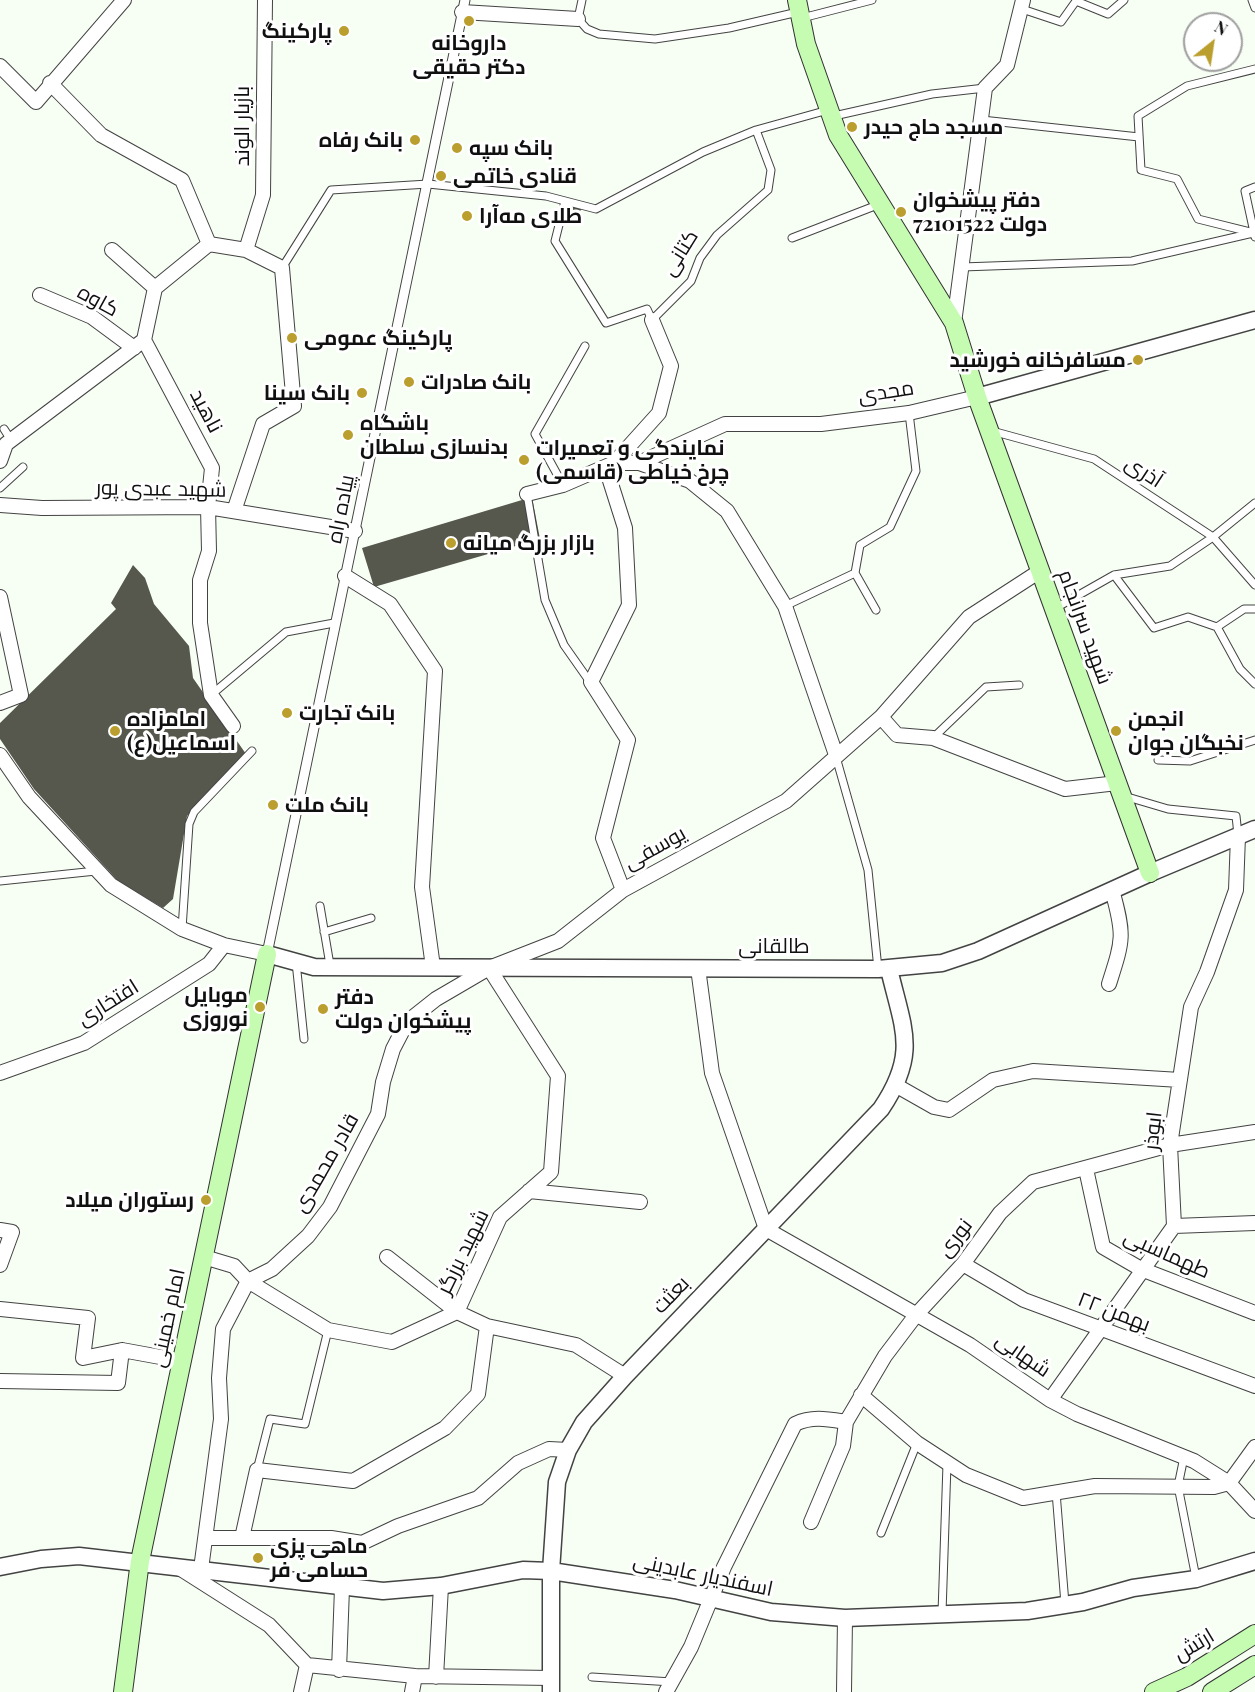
<!DOCTYPE html>
<meta charset="utf-8">
<style>
body{margin:0}
#map{position:relative;width:1255px;height:1692px;overflow:hidden;background:#f7fef4;font-family:"Playfair Display",serif}
canvas{display:block}
.north{position:absolute;left:1183px;top:12px;width:60px;height:60px;box-sizing:border-box;background:#fff;border:2px solid #9f9f9f;border-radius:50%;rotate:30deg;font-size:16px;font-weight:700;line-height:24px;text-align:center;color:#101010}
.north::after{content:'';display:block;margin:auto;width:21px;height:27px;background:#ba9e2e;clip-path:polygon(50% 0,100% 100%,50% 72%,0 100%)}
</style>
<div id="map">
<canvas width="1255" height="1692"></canvas>
<div class="north">N</div>
</div>
<script>
const c = document.querySelector('canvas').getContext('2d');
c.lineJoin = 'round';
function paint(path, color) {
  c.fillStyle = color;
  c.fill(path, 'evenodd');
}
function stroke(path, color, width, dash) {
  c.strokeStyle = color;
  c.lineWidth = width;
  c.lineCap = dash ? 'butt' : 'round';
  c.setLineDash(dash || []);
  c.stroke(path);
}
function label(font, color, halo, rows, align = 'center') {
  c.font = font + ' "Playfair Display",Cairo,serif';
  c.lineWidth = 6;
  c.setLineDash([]);
  c.textBaseline = 'middle';
  c.strokeStyle = halo;
  c.fillStyle = color;
  for (const [text, x, y, turn = 0] of rows) {
    c.save();
    c.translate(x, y);
    c.rotate((+turn || 0) * Math.PI / 180);
    c.textAlign = isNaN(turn) ? turn : align;
    if (halo) c.strokeText(text, 0, 0);
    c.fillText(text, 0, 0);
    c.restore();
  }
}
paint(new Path2D(`
 M568,203L584,206L577,215L565,221Z
 M532,497L540,539L374,587L362,548Z
 M133,565L145,578L154,604L189,646L193,678L246,754L187,816L173,899L163,908L118,881L34,789L0,739V723L116,609L111,603Z`), '#56584d');
const service = new Path2D(`
 M582,0L578,19L587,29L599,34L655,39L729,28L798,12
 M1252,0L1255,8
 M1022,9L1061,22L1076,1L1108,14L1124,0
 M802,18L872,0
 M834,116L932,94L985,88
 M982,120L1139,137
 M565,201L555,241L606,323L647,309L652,320L691,281L700,258L717,235L768,190L771,170L756,130
 M1254,233L1198,219L1177,179L1141,170L1138,116L1187,86L1255,69
 M1255,237L1245,191L1255,187
 M792,238L880,204
 M962,267L1132,261L1253,233
 M282,268L331,190L428,184L546,196L596,209L703,152L756,130L828,110
 M4,429L11,440
 M992,431L1094,459L1213,537L1255,585
 M563,485L535,434L585,346
 M0,488L23,467
 M527,494L545,600L564,645L590,682
 M855,573L876,610
 M1114,575L1154,628L1188,617L1217,627L1244,609H1255
 M785,606L855,573L860,545L890,527L916,471L909,413
 M1054,609L1114,575L1170,566L1213,537L1255,503
 M1217,627L1240,669L1255,684
 M211,695L286,632L334,623
 M933,738L986,687L1019,685
 M836,757L868,870L878,969
 M1158,760L1190,761L1255,740
 M1124,796L1168,809L1236,816L1238,835
 M0,881L96,871
 M320,906L330,965
 M182,929L189,824L194,812L252,751
 M324,932L371,918
 M296,962L304,1039
 M1184,1457L1178,1486L1196,1578
 M257,1470L270,1419L305,1424L328,1330
 M1056,1492L1065,1604
 M881,1533L917,1443
 M942,1613L947,1464
 M592,1677L672,1682`);
const pedestrian = new Path2D(`
 M267,954L465,0`);
const minor = new Path2D(`
 M462,12L578,19
 M0,66L36,102L124,0
 M50,83L101,135L182,180L209,244
 M112,250L155,288
 M246,250L263,195L265,0
 M40,295L92,317L134,348
 M954,323L985,88L1007,65L1023,0
 M144,340L212,468L208,507L209,551L200,580V623L211,695L233,726
 M0,461L6,444L144,340L155,288L209,244L246,250L282,268L294,406L263,424L234,511
 M614,463L659,413L671,366L652,320
 M639,463L690,481L727,511L785,606L836,755
 M606,468L625,528L629,605L591,682L628,740L603,838L623,890
 M527,494L563,485L614,463H639L725,424H821L909,413L977,397
 M0,505L42,508L208,507L355,531
 M345,576L390,604L435,671L422,887L433,967
 M0,597L21,695L0,703
 M881,717L897,735L933,738L1065,789L1117,783
 M0,755L29,797L111,885L182,929L224,945L267,954
 M698,968L712,1073L766,1229L970,1345L1050,1400L1077,1414L1194,1461L1229,1483L1255,1511
 M1109,984C1123,940 1125,936 1112,890
 M0,1073L84,1043L209,964L224,945
 M897,1086L934,1107L949,1110L993,1080L1033,1071L1180,1080
 M1086,1169L1103,1247L1141,1269L1255,1313
 M529,1191L640,1202
 M1174,1226L1255,1223
 M0,1230L12,1232L0,1265
 M204,1257L234,1266L248,1281L328,1330L392,1342L457,1312L500,1217L551,1172L558,1076L489,968
 M387,1257L457,1312L487,1326L576,1345L625,1376
 M963,1264L1024,1300L1255,1386
 M0,1309L88,1318L83,1358L122,1350
 M0,1381L118,1383L122,1350L182,1361
 M861,1395L917,1443L966,1475L1023,1498L1095,1486L1214,1487L1229,1483L1255,1447
 M1050,1400L1174,1226L1170,1145L1191,1007L1207,972L1236,890L1238,836
 M811,1522L843,1446L846,1422L885,1356L916,1315L963,1264L1000,1213L1033,1182L1170,1145L1255,1132
 M206,1538H331L362,1543L398,1526L478,1498L518,1463L549,1449L568,1450
 M242,1538L257,1470L353,1481L445,1428L478,1394L487,1326
 M181,1569L269,1625L307,1665
 M201,1569L221,1419L219,1378L223,1329L248,1281L272,1269L308,1236L330,1207L378,1114L383,1082L393,1049L407,1022L436,999L489,968L558,941L623,890L786,801L881,717L969,617L1040,571
 M339,1670L342,1588
 M436,1677L441,1586
 M301,1692L307,1665L415,1676L551,1678
 M412,1692L415,1676
 M666,1692L691,1647L724,1567L795,1424C812,1416 827,1419 846,1422
 M844,1692L845,1618`);
const tertiary = new Path2D(`
 M977,397L1255,320
 M267,954L314,967L878,969L942,963L978,951L1150,873L1255,829
 M0,1567L41,1559L79,1556L383,1591L441,1586L523,1570L551,1571L675,1590L771,1612L845,1618L1027,1611L1083,1602L1133,1588L1196,1579L1255,1561
 M551,1692V1571L557,1482L568,1450L584,1422L625,1376L881,1109C919,1053 903,1029 889,969`);
const secondary = new Path2D(`
 M797,0L806,44L838,135L954,323L977,397L1150,873
 M123,1692L140,1561L267,954
 M1154,1692L1187,1677L1255,1634
 M1212,1692L1255,1665`);
stroke(service, '#434343', 9);
stroke(pedestrian, '#434343', 11);
stroke(minor, '#434343', 16);
stroke(tertiary, '#434343', 19);
stroke(secondary, '#323232', 20);
stroke(service, '#fff', 7);
stroke(pedestrian, '#fff', 9);
stroke(minor, '#fff', 14);
stroke(tertiary, '#fff', 16);
stroke(secondary, '#c6fbb2', 18);
for (const [x, y, r, color] of [
 [469,21,6,"#ba9e2e"],
 [344,31,6,"#ba9e2e"],
 [852,127,6,"#ba9e2e"],
 [415,140,6,"#ba9e2e"],
 [457,148,6,"#ba9e2e"],
 [441,176,6,"#ba9e2e"],
 [901,212,6,"#ba9e2e"],
 [467,216,6,"#ba9e2e"],
 [292,338,6,"#ba9e2e"],
 [1138,360,6,"#ba9e2e"],
 [409,382,6,"#ba9e2e"],
 [362,393,6,"#ba9e2e"],
 [348,435,6,"#ba9e2e"],
 [524,460,6,"#ba9e2e"],
 [451,543,6,"#ba9e2e"],
 [287,713,6,"#ba9e2e"],
 [115,731,6,"#ba9e2e"],
 [1116,731,6,"#ba9e2e"],
 [273,805,6,"#ba9e2e"],
 [260,1007,6,"#ba9e2e"],
 [323,1009,6,"#ba9e2e"],
 [206,1200,6,"#ba9e2e"],
 [258,1558,6,"#ba9e2e"]
]) {
  const dot = new Path2D();
  dot.arc(x, y, r, 0, 2 * Math.PI);
  c.fillStyle = color;
  c.fill(dot);
  stroke(dot, '#fff', 2);
}
label('bold 21px', '#101010', '#fff', [
 ["پارکینگ",332,31,"right"],
 ["داروخانه",469,43,"center"],
 ["دکتر حقیقی",469,67,"center"],
 ["مسجد حاج حیدر",864,127],
 ["بانک رفاه",403,140,"right"],
 ["بانک سپه",469,148],
 ["قنادی خاتمی",453,176],
 ["دفتر پیشخوان",913,200],
 ["دولت 72101522",913,224],
 ["طلای مه‌آرا",479,216],
 ["پارکینگ عمومی",304,338],
 ["مسافرخانه خورشید",1126,360,"right"],
 ["بانک صادرات",421,382],
 ["بانک سینا",350,393,"right"],
 ["باشگاه",360,423],
 ["بدنسازی سلطان",360,447],
 ["نمایندگی و تعمیرات",536,448],
 ["چرخ خیاطی (قاسمی)",536,472],
 ["بازار بزرگ میانه",463,543],
 ["بانک تجارت",299,713],
 ["امامزاده",127,719],
 ["اسماعیل(ع)",127,743],
 ["انجمن",1128,719],
 ["نخبگان جوان",1128,743],
 ["بانک ملت",285,805],
 ["موبایل",248,995,"right"],
 ["نوروزی",248,1019,"right"],
 ["دفتر",335,997],
 ["پیشخوان دولت",335,1021],
 ["رستوران میلاد",194,1200,"right"],
 ["ماهی پزی",270,1546],
 ["حسامی فر",270,1570]
], 'left');
label('21px', '#101010', '#fff', [
 ["بازیار الوند",242,126,-90],
 ["کتانی",680,253,-58],
 ["کاوه",98,301,29],
 ["مجدی",886,392,-9],
 ["ناهید",206,411,62],
 ["آذری",1144,472,33],
 ["شهید عبدی پور",161,489,1],
 ["پیاده راه",341,509,-79],
 ["شهید سرانجام",1085,627,70],
 ["یوسفی",655,848,-29],
 ["طالقانی",774,946],
 ["افتخاری",108,1003,-32],
 ["ابوذر",1153,1131,-84],
 ["قادر محمدی",326,1163,-60],
 ["نوری",955,1238,-52],
 ["شهید برزگر",463,1252,-64],
 ["طهماسبی",1167,1254,24],
 ["بعثت",671,1295,-46],
 ["۲۲ بهمن",1114,1312,21],
 ["امام خمینی",168,1318,-78],
 ["شهابی",1023,1355,35],
 ["اسفندیار عابدینی",703,1575,12],
 ["ارتش",1194,1645,-31]
]);
</script>
